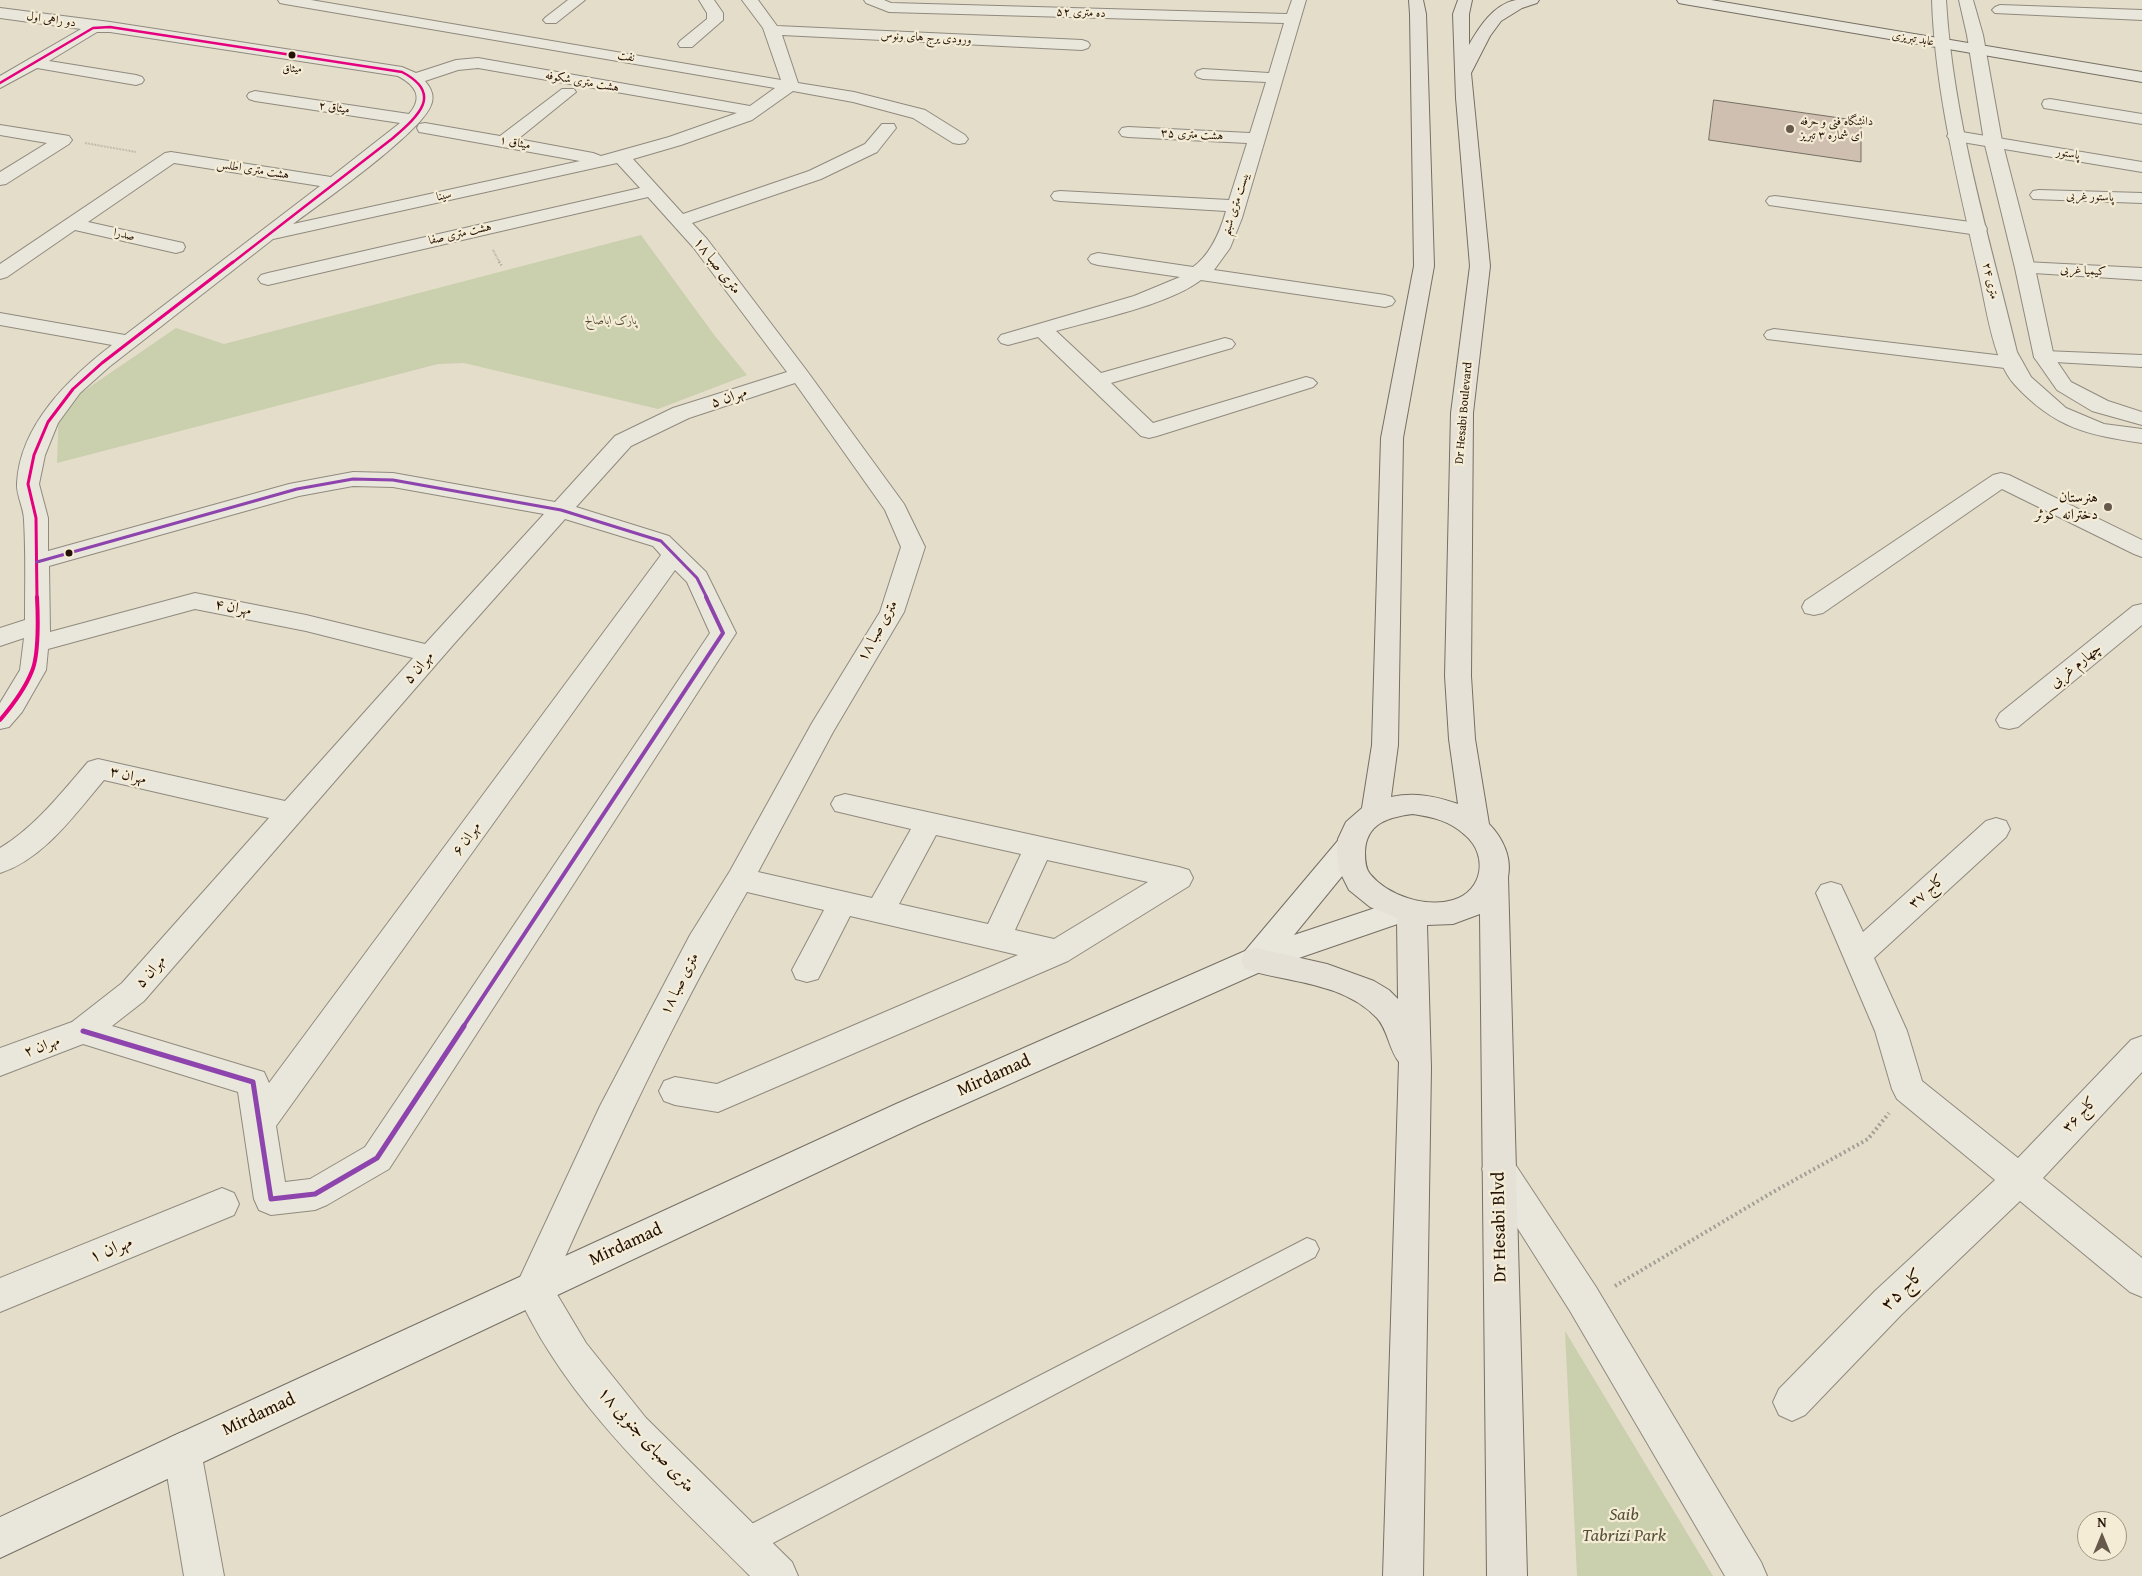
<!DOCTYPE html>
<meta charset="utf-8">
<style>
body{margin:0}
#map{position:relative;width:2142px;height:1576px;overflow:hidden;background:#e4ddca;font-family:"Gentium Book Plus",serif}
canvas{display:block}
.north{position:absolute;left:2077px;top:1511px;width:50px;height:50px;box-sizing:border-box;background:#f4ecd5;border:1px solid #a19583;border-radius:50%;rotate:0deg;font-size:14px;font-weight:700;line-height:20px;text-align:center;color:#241208}
.north::after{content:'';display:block;margin:auto;width:18px;height:22px;background:#67594c;clip-path:polygon(50% 0,100% 100%,50% 72%,0 100%)}
</style>
<div id="map">
<canvas width="2142" height="1576"></canvas>
<div class="north">N</div>
</div>
<script>
const c = document.querySelector('canvas').getContext('2d');
c.lineJoin = 'round';
function paint(path, color) {
  c.fillStyle = color;
  c.fill(path, 'evenodd');
}
function stroke(path, color, width, dash) {
  c.strokeStyle = color;
  c.lineWidth = width;
  c.lineCap = dash ? 'butt' : 'round';
  c.setLineDash(dash || []);
  c.stroke(path);
}
function label(font, color, halo, rows, align = 'center') {
  c.font = font + ' "Gentium Book Plus",Amiri,serif';
  c.lineWidth = 4.5;
  c.setLineDash([]);
  c.textBaseline = 'middle';
  c.strokeStyle = halo;
  c.fillStyle = color;
  for (const [text, x, y, turn = 0] of rows) {
    c.save();
    c.translate(x, y);
    c.rotate((+turn || 0) * Math.PI / 180);
    c.textAlign = isNaN(turn) ? turn : align;
    if (halo) c.strokeText(text, 0, 0);
    c.fillText(text, 0, 0);
    c.restore();
  }
}
paint(new Path2D(`
 M641,235L715,336L747,375L658,409L464,363L438,364L57,463L59,408L176,328L224,344Z
 M1565,1331L1713,1576H1577Z`), '#cacfad');
const building = new Path2D(`
 M1714,100L1861,121V162L1709,140Z`);
paint(building, '#cfbfb1');
stroke(building, '#756f64', 1);
const service = new Path2D(`
 M1307,1238L1315,1241L1319,1249L1315,1257L754,1553L744,1556L734,1553L731,1543L734,1533Z`);
const minor = new Path2D(`
 M278,0H311L781,80L763,28L742,0H758L777,26L1082,40L1088,42L1090,45L1088,48L1082,50L782,35L798,83L854,92L925,110L965,135L968,139L965,143L959,144L953,143L913,118L853,102L793,91L752,120L681,145L633,159L683,214L809,171L865,144L882,124H894L896,128L877,152L821,179L692,223L707,239L807,371L904,504L925,547L904,612L833,732L758,872L872,898L911,829L835,811L831,804L835,797L845,794L1179,867L1189,870L1193,878L1189,886L1068,961L718,1112L675,1105L664,1101L659,1091L664,1081L675,1077L717,1084L1018,955L850,916L818,979L807,982L796,979L792,970L824,910L747,892C673,1019 612,1152 552,1286L586,1343L646,1418L792,1562L798,1576H750C664,1489 565,1403 515,1288L600,1106L690,935L730,871L812,723L880,612L901,547L885,510L795,383L689,418L631,446L576,507L669,536L706,572L736,633L389,1169L327,1205L315,1210L271,1215L259,1210L254,1199L238,1092L83,1044L0,1076V1048L72,1022L122,983L269,818L104,780C75,814 44,859 0,873V848C35,827 62,792 88,762L98,759L285,801L413,658L306,631L195,609L48,649L46,670L22,712L9,727L0,729V703L20,670L24,638L0,646V628L25,620C25,587 26,554 24,520C24,508 16,495 17,483C20,425 69,378 112,345L0,325V313L125,335L320,186L174,163L88,222L183,243L185,247L183,251L176,253L75,230L7,277L0,279V264L165,153L171,152L331,177L400,123L255,101L249,99L247,96L249,93L255,91L409,114C424,97 415,85 398,76L110,32H97L49,61L136,75L142,77L144,80L142,83L136,85L37,68L0,88V76L81,29L0,18V8L110,22L402,67L416,73L456,60L478,58L750,106L775,88L285,4L280,3ZM478,68L737,113L669,137L601,156L593,153L518,139L576,92L574,89H562L500,136L425,123L419,124L417,128L419,132L425,133L580,161L293,224C321,203 422,132 431,105C435,96 431,88 425,81L458,70ZM617,163L640,188L268,273L261,275L258,279L261,283L268,285L648,197L693,247L787,372L673,408L615,436L555,502L393,473L353,472L289,484L48,551V518L39,484L45,455L58,423L80,393L109,367L273,239ZM353,486L393,487L544,514L425,644L306,615L195,593L50,632L49,566L299,496ZM565,519L653,546L661,555L269,1083L264,1072L112,1026L144,1001L453,645ZM675,570L687,582L710,633L365,1147L310,1179L285,1182L276,1126ZM936,835L1021,854L988,924L899,904ZM1047,860L1148,882L1054,939L1015,930Z
 M568,0H585L556,23H546L543,20L546,17Z
 M699,0H714L723,13V20L692,47H680L678,44L680,41L707,19V13Z
 M864,0H884L891,3L1287,14L1292,0H1306L1242,218L1230,248L1214,270L1385,295L1392,297L1395,301L1392,305L1385,307L1201,280C1168,305 1098,319 1056,331L1101,373L1218,340L1225,338L1232,340L1235,344L1232,348L1111,383L1153,423L1306,377L1313,379L1317,383L1313,387L1157,436L1149,438L1141,436L1038,337L1008,345L1001,343L998,339L1001,335L1134,296L1180,277L1098,265L1091,263L1088,259L1091,255L1098,253L1193,267C1211,254 1220,232 1226,211L1060,201L1054,200L1051,196L1054,192L1060,191L1229,200L1247,143L1128,137L1122,136L1119,132L1122,128L1128,127L1250,133L1266,82L1203,79L1197,77L1195,74L1197,71L1203,69L1269,73L1284,23L889,12L866,3Z
 M2000,5L2142,10V20L1995,13L1992,10L1995,7Z
 M2050,99L2142,114V124L2044,108L2042,104L2044,100Z
 M0,125L63,135L69,136L72,140L69,144L6,184L0,185V172L47,143L0,135Z
 M1956,131L2142,162V172L1950,140L1947,136L1950,132Z
 M2039,190L2142,193V203L2033,199L2030,195L2033,191Z
 M1775,196L1978,223L1985,225L1987,229L1985,233L1978,235L1769,205L1766,201L1769,197Z
 M2025,262L2142,268V280L2018,272L2015,268L2018,264Z
 M1774,329L2013,357L2020,359L2023,363L2020,367L2013,369L1767,339L1764,335L1767,331Z
 M2044,351L2142,355V367L2037,361L2034,357L2037,353Z
 M2001,473L2009,475L2142,540V557L2134,554L2002,489L1823,613L1814,615L1805,613L1802,607L1805,601L1993,475Z
 M2142,604V625L2018,727L2009,729L2000,727L1996,720L2000,713L2133,606Z
 M1996,818L2006,821L2010,829L2006,837L1874,958L1907,1031L1922,1081L2018,1158L2131,1040L2142,1036V1072L2043,1178L2142,1258V1297L2130,1292L2020,1201L1901,1315L1805,1415L1792,1421L1779,1415L1773,1402L1779,1389L1875,1291L1995,1180L1897,1099L1892,1089L1875,1031L1816,893L1821,885L1831,882L1841,885L1863,932L1986,821Z
 M222,1188L234,1193L239,1204L234,1215L0,1312V1278Z
 M182,1432L195,1438L201,1451L224,1576H184L163,1451L169,1438Z`);
const tertiary = new Path2D(`
 M1932,0H1946C1953,120 1989,236 2017,352L2031,377L2066,408L2104,424L2142,429V443C2087,435 2055,428 2015,385C1992,360 1986,304 1978,271C1958,181 1935,92 1932,0Z
 M1959,0H1973L1983,35L2002,141L2035,268L2054,357L2071,382L2108,401L2142,412V425L2092,411L2057,390L2034,357L2015,268L1984,141L1967,35Z
 M1499,1154L1511,1158L1596,1287L1761,1562L1767,1576H1725L1570,1311L1487,1180L1482,1169L1487,1158Z`);
const secondary = new Path2D(`
 M1677,0H1711L2142,72V82L1684,4L1679,3Z
 M1351,834L1361,837L1365,845L1361,853L1294,935L1405,898L1415,902L1420,910L1415,918L1267,969L920,1124L0,1558V1517L169,1438L896,1104L1245,951L1341,837Z`);
const primary = new Path2D(`
 M1409,0H1423L1426,14L1434,266L1403,438L1398,745L1391,797C1415,792 1435,796 1458,804L1449,739L1445,676L1451,413L1470,266L1456,98L1453,14L1458,0H1472L1469,14V45C1479,27 1494,4 1516,0C1523,0 1532,0 1539,0L1537,3L1522,8L1501,21L1490,36L1471,73L1490,266L1473,413L1471,676L1475,739L1489,824C1503,838 1512,858 1508,877L1527,1576H1487L1480,914L1453,924L1427,925L1431,1068L1423,1576H1383L1399,1062C1389,1050 1388,1030 1377,1018C1343,982 1289,983 1245,969L1241,960L1245,951L1256,948L1327,964L1374,981L1389,990L1398,999L1397,918L1370,907L1349,890L1339,870L1337,851L1338,839L1346,822L1362,808L1372,745L1381,438L1414,266L1410,14ZM1413,814C1433,817 1450,821 1465,835C1488,854 1484,891 1453,900C1426,908 1388,896 1370,874C1365,868 1365,859 1365,852C1366,823 1389,817 1413,814Z`);
stroke(service, '#908a7e', 2);
stroke(minor, '#908a7e', 2);
stroke(tertiary, '#908a7e', 2);
stroke(secondary, '#756f64', 2);
stroke(primary, '#756f64', 2);
stroke(new Path2D(`
 M85,143L136,152
 M493,250L500,263`), '#a39e96', 2, [0.5, 1]);
stroke(new Path2D(`
 M499,262L502,266`), '#a39e96', 2.5, [1, 2]);
stroke(new Path2D(`
 M1615,1286L1773,1192L1868,1139L1889,1113`), '#a39e96', 4, [2, 3]);
paint(service, '#e9e6dc');
paint(minor, '#e9e6dc');
paint(tertiary, '#e9e6dc');
paint(secondary, '#e9e6dc');
paint(primary, '#e6e1d6');
stroke(new Path2D(`
 M0,83L93,28L110,27L402,72C444,94 418,116 393,138L232,263`), '#e5007d', 2.5);
stroke(new Path2D(`
 M37,598L36,518L28,484L34,455L48,422L73,389L102,363L233,262`), '#e5007d', 3);
stroke(new Path2D(`
 M0,720C12,706 25,689 32,671C39,655 38,615 37,597`), '#e5007d', 4);
stroke(new Path2D(`
 M37,562L297,489L353,479L393,480L561,510L661,541L697,578L707,598`), '#8e44ad', 3);
stroke(new Path2D(`
 M463,1027L723,633L706,597`), '#8e44ad', 4);
stroke(new Path2D(`
 M83,1031L253,1082L271,1199L315,1194L377,1158L464,1026`), '#8e44ad', 5);
for (const [x, y, r, color] of [
 [292,55,4.5,"#241208"],
 [1790,129,5,"#67594c"],
 [2108,507,5,"#67594c"],
 [69,553,4.5,"#241208"]
]) {
  const dot = new Path2D();
  dot.arc(x, y, r, 0, 2 * Math.PI);
  c.fillStyle = color;
  c.fill(dot);
  stroke(dot, '#f4ecd5', 2);
}
label('11px', '#241208', '#f4ecd5', [
 ["میثاق",292,69]
]);
label('12px', '#241208', '#f4ecd5', [
 ["ده متری ۵۲",1081,13,2],
 ["دو راهی اول",51,20,8],
 ["ورودی یرج های ونوس",926,38,3],
 ["عابد تبریزی",1913,39,10],
 ["نفت",626,57,10],
 ["هشت متری شکوفه",582,82,10],
 ["میثاق ۲",334,108,8],
 ["هشت متری ۳۵",1192,135,3],
 ["میثاق ۱",515,143,11],
 ["پاستور",2068,154,10],
 ["هشت متری اطلس",253,170,9],
 ["سینا",444,196,-13],
 ["پاستور غربی",2090,197,2],
 ["بیست متری شبنم",1236,204,-72],
 ["هشت متری صفا",460,234,-13],
 ["صدرا",124,235,12],
 ["کیمیا غربی",2083,271,3],
 ["۲۴ متری",1990,281,77],
 ["Dr Hesabi Boulevard",1464,413,-85]
]);
label('12px', '#241208', '#f4ecd5', [
 ["دانشگاه فنی و حرفه",1800,122],
 ["ای شماره ۳ تبریز",1800,136]
], 'left');
label('italic 12px', '#575039', '#f4ecd5', [
 ["پارک اباصالح",611,321]
]);
label('15px', '#241208', '#f4ecd5', [
 ["متری صبا ۱۸",717,266,52],
 ["مهران ۵",729,398,-18],
 ["مهران ۴",233,608,11],
 ["متری صبا ۱۸",878,631,-61],
 ["چهارم غربی",2076,666,-39],
 ["مهران ۵",419,668,-49],
 ["مهران ۳",128,776,13],
 ["مهران ۶",467,839,-54],
 ["کاج ۳۷",1927,892,-42],
 ["مهران ۵",151,972,-49],
 ["متری صبا ۱۸",680,984,-63],
 ["مهران ۲",42,1047,-20],
 ["کاج ۳۶",2080,1115,-47]
]);
label('15px', '#241208', '#f4ecd5', [
 ["هنرستان",2098,498],
 ["دخترانه کوثر",2098,515]
], 'right');
label('18px', '#241208', '#f4ecd5', [
 ["Mirdamad",994,1076,-24],
 ["Dr Hesabi Blvd",1500,1227,-91],
 ["Mirdamad",626,1245,-25],
 ["مهران ۱",111,1250,-22],
 ["کاج ۳۵",1903,1290,-44],
 ["Mirdamad",259,1415,-25],
 ["۱۸ متری صبای جنوبی",646,1440,48]
]);
label('italic 18px', '#575039', '#f4ecd5', [
 ["Saib",1624,1515],
 ["Tabrizi Park",1624,1536]
]);
</script>
